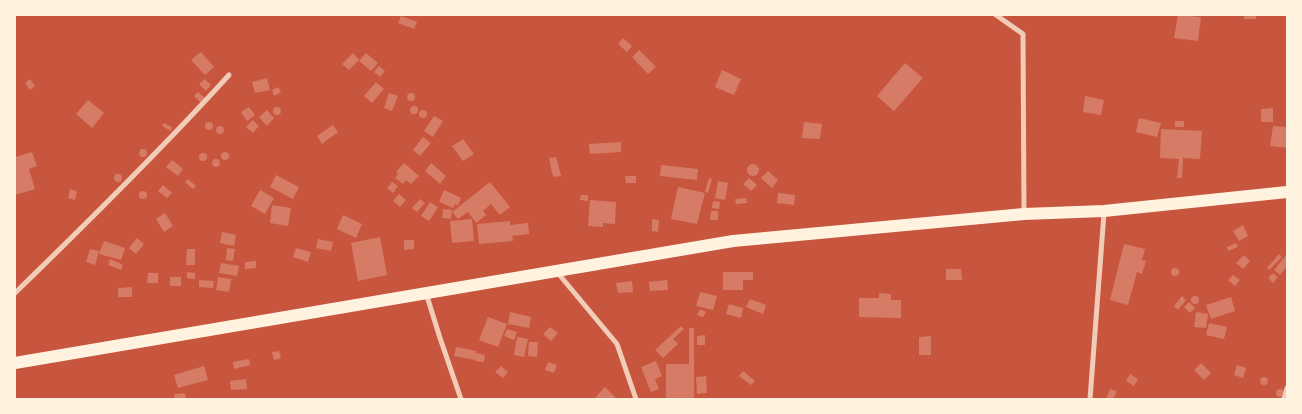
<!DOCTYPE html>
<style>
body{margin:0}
#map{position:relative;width:1302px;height:414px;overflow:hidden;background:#c8553d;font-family:Spectral,serif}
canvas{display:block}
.frame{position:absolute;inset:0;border:16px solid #fff3e0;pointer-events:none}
</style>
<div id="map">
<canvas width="1302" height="414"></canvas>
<div class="frame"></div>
</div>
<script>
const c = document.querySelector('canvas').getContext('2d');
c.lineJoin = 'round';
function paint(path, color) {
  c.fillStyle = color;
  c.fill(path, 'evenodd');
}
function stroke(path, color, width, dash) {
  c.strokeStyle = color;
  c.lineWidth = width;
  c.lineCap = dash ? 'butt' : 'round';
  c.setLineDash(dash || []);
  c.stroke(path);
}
paint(new Path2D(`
 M1178,15L1201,17L1198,41L1174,38Z
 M1244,15H1256V19H1244Z
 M401,16L417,22L414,29L398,23Z
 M623,38L632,46L627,52L618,44Z
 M639,50L656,67L648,74L632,57Z
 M201,52L214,67L205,75L191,60Z
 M353,53L359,60L349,70L342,64Z
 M366,53L378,63L371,71L359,61Z
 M905,63L923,78L894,111L877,96Z
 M379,66L385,71L380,77L374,72Z
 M722,70L741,79L734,95L715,87Z
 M267,78L270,90L255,93L252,82Z
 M30,79L35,86L30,90L25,83Z
 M205,79L211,85L206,91L199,84Z
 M376,82L384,89L372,103L364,96Z
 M278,87L281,92L274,96L272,90Z
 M198,92L205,98L201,103L194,96Z
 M407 97a4 4 0 1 1 8 0a4 4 0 1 1-8 0Z
 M389,93L398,96L392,111L384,108Z
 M1085,96L1104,100L1101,115L1083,112Z
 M88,100L104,113L92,128L76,114Z
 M410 110a4 4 0 1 1 8 0a4 4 0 1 1-8 0Z
 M273 111a4 4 0 1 1 8 0a4 4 0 1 1-8 0Z
 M249,107L255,115L247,121L241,112Z
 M1273,108V122H1261V109Z
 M419 114a4 4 0 1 1 8 0a4 4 0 1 1-8 0Z
 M267,110L274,118L267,126L259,117Z
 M434,116L443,121L433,137L424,131Z
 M1139,118L1161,123L1157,137L1136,132Z
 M253,120L259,126L253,133L246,127Z
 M1175,121H1184V127H1175Z
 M205 126a4 4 0 1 1 8 0a4 4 0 1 1-8 0Z
 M804,122L822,124L820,139L802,138Z
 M164,123L172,127L171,131L162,126Z
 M333,125L338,132L322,144L317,136Z
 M216 130a4 4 0 1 1 8 0a4 4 0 1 1-8 0Z
 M1273,126L1287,127V148L1270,146Z
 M1161,129L1202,131L1200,159L1183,158L1182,178H1177L1179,159L1160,158Z
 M423,137L431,143L420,156L413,150Z
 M463,139L474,154L463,161L452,146Z
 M621,142V152L590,154L589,144Z
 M139 153a4 4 0 1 1 8 0a4 4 0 1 1-8 0Z
 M221 156a4 4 0 1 1 8 0a4 4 0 1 1-8 0Z
 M32,152L37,166L29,169L35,189L15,195V157Z
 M199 157a4 4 0 1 1 8 0a4 4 0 1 1-8 0Z
 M556,157L561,176L553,177L549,158Z
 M212 163a4 4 0 1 1 8 0a4 4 0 1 1-8 0Z
 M172,160L183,169L178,176L166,167Z
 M404,163L419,176L411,184L406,180L403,184L395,178L398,174L396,172Z
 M431,163L446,176L440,184L425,171Z
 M747 170a6 6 0 1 1 12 0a6 6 0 1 1-12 0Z
 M661,165L698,169L697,180L660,176Z
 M768,171L778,180L772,188L761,178Z
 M114 178a4 4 0 1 1 8 0a4 4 0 1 1-8 0Z
 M276,175L299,187L293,199L270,187Z
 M625,176H636V183H626Z
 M709,178L712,179L708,193L705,192Z
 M749,178L757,185L751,191L743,184Z
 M188,179L196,186L193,189L185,182Z
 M718,181L728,183L725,200L715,198Z
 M392,182L398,186L393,193L387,188Z
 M490,182L510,207L500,215L491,204L483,211L486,215L476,223L468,212L458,219L452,212Z
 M163,185L172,193L167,198L158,191Z
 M678,187L705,193L697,224L671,219Z
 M70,189L77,191L75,200L68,198Z
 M260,190L274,198L265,214L251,206Z
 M444,190L461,198L458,206L455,204L453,208L439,202Z
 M139 195a4 4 0 1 1 8 0a4 4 0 1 1-8 0Z
 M778,193L795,195L794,205L777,203Z
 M399,194L406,200L400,207L393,201Z
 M581,195H588V201L580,200Z
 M746,198L747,203L736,204L735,199Z
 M420,199L425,203L417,212L412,208Z
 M590,200L616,202L615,224L603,223V227L588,226Z
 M713,201L720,202L719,209L712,208Z
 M430,202L438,207L429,221L421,216Z
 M272,205L291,208L288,226L270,223Z
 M443,209L452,210L451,219L442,218Z
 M711,211H718V220H710Z
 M165,213L173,226L164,232L156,219Z
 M343,215L362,224L356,238L337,229Z
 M472,219L474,241L452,243L450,221Z
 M652,219L659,220L658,232L652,231Z
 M510,221V225L528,223L529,234L512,236L513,241L479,244L477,224Z
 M1243,225L1248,236L1239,241L1233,231Z
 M222,232L236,235L234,246L220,243Z
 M380,237L387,275L358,281L351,243Z
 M137,238L144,244L136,254L129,248Z
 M318,239L333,242L331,251L316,248Z
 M404,240H414V249L404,250Z
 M104,241L125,248L121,260L99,254Z
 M1236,243L1238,247L1228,251L1227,247Z
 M1124,244L1145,249L1142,260L1146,261L1142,274L1137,272L1128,305L1110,300Z
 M227,248L235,249L233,261L226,260Z
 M296,248L311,252L308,262L293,257Z
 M90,249L99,251L95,265L86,262Z
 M187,249H195V265H186Z
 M1279,254L1282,257L1269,270L1267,268Z
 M1287,254V266L1280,275L1274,270Z
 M1244,255L1250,261L1243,269L1236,263Z
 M110,259L123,265L121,270L108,265Z
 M256,261V268L245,269V262Z
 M221,263L239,266L237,276L219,273Z
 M1171 272a4 4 0 1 1 8 0a4 4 0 1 1-8 0Z
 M946,269H961L962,280H946Z
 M187,272L195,273V279L187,278Z
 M723,272H753V280H743V290H723Z
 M148,273H158V283H147Z
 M1273,273L1278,277L1273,283L1268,278Z
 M1233,275L1240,280L1235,286L1228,280Z
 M170,277H181V286H170Z
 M218,277L231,279L229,292L216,290Z
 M199,280L214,281L213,288L199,287Z
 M667,280L668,290L650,291L649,282Z
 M632,281L633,292L618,293L616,283Z
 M132,287V297H118V288Z
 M700,292L717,296L713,310L696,306Z
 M879,293L891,294V300H901V318L859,317V298H879Z
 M1191 300a4 4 0 1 1 8 0a4 4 0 1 1-8 0Z
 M1182,296L1186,300L1178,310L1174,306Z
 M1231,297L1235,311L1211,319L1206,305Z
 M750,299L766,305L763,314L746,307Z
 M1189,302L1195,308L1190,313L1184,307Z
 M729,304L743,308L741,318L726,314Z
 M700,309L706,312L703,317L697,315Z
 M510,312L531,317L529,328L508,324Z
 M1196,312L1208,314L1206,328L1194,327Z
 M488,317L507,324L498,347L479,340Z
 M1209,323L1227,327L1224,339L1206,335Z
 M681,326L684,329L673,339L678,344L663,358L655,350Z
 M550,327L558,333L551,341L543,334Z
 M689,328H694V399H666V364H689Z
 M507,329L517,332L514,340L504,336Z
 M705,335V345H697V336Z
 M931,336V355H919V337Z
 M517,337L528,339L524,357L514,355Z
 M529,342H538L537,357L528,356Z
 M456,347L476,351L475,360L454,356Z
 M279,351L281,358L274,360L272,352Z
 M476,353L485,355L484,362L475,361Z
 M249,359L250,365L234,369L233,362Z
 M656,361L662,376L655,379L659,389L651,392L641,367Z
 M548,362L557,365L554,373L545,370Z
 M1201,363L1211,373L1204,380L1194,370Z
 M1237,365L1246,368L1243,378L1234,375Z
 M204,366L208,380L178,388L174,375Z
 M501,366L508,372L503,378L495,372Z
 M743,371L755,381L751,385L739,376Z
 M1130,374L1138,379L1134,386L1126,381Z
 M706,376L707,393L697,394L696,377Z
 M1260 381a4 4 0 1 1 8 0a4 4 0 1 1-8 0Z
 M246,379L247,389L231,390L230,381Z
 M605,387L617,399H594Z
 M1110,389L1117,391L1113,399H1106Z
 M1276 393a4 4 0 1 1 8 0a4 4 0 1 1-8 0Z
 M185,393L186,399H175L174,394Z`), '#d67c66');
stroke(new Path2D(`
 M996,15L1023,34L1024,213
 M557,272L617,344L636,399
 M15,293C88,222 161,150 229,75
 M426,293L440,338L461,399
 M1090,399L1104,213
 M1284,399L1287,388`), '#f1ccb7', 5);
stroke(new Path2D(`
 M15,363L733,241L1024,214L1104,211L1287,192`), '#fff3e0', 12);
</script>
